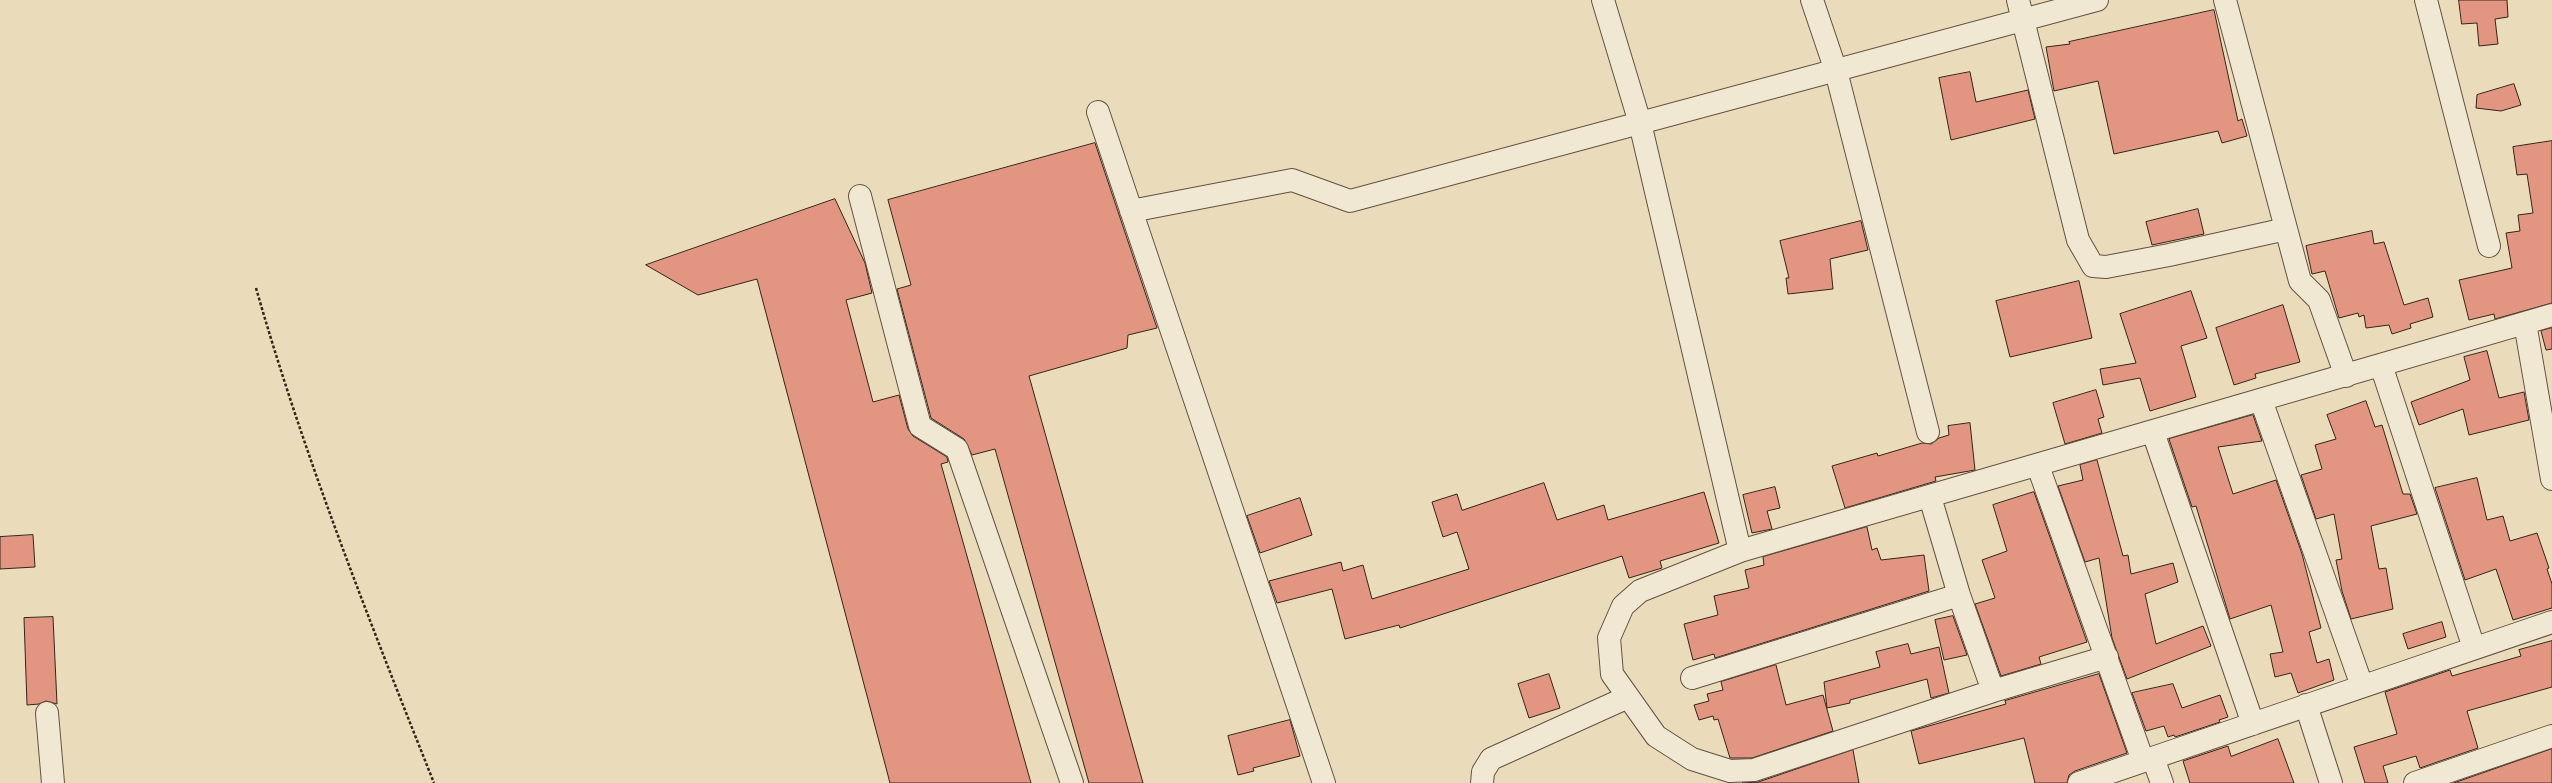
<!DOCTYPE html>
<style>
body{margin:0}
canvas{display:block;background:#eadcbb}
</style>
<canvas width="2552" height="783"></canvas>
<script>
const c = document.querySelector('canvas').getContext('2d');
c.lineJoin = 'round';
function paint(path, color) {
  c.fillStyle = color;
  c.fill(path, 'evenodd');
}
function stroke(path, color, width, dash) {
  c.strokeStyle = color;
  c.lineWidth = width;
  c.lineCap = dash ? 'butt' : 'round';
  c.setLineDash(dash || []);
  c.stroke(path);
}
const building = new Path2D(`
 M2459,0H2507L2508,17L2495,19L2498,44L2479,46L2477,23L2462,24Z
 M2214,10L2238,121L2242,119L2247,136L2222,143L2218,131L2114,154L2098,81L2054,91L2046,47L2070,44L2069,42Z
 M1970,72L1976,102L2028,90L2035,119L1951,140L1939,78Z
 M2514,84L2521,105L2501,111L2476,108L2477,95Z
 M2552,141V303L2495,319L2494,314L2469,320L2459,280L2512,268L2506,233L2520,231L2518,215L2533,213L2527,174L2517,175L2513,147Z
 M1095,143L1157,328L1128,335L1127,348L1029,376L1143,783H1089L995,449L972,455L964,439L931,418L897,289L911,285L888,200Z
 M835,199L865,263L872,293L846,300L873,402L899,395L908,429L913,436L947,457L948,462L941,464L1031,783H890L757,279L698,295L646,265Z
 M2198,209L2204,234L2152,245L2146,222Z
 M1861,221L1868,250L1830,259L1833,289L1788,294L1786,278H1789L1780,241Z
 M2372,231L2374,244L2384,242L2404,305L2428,298L2433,317L2410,324L2411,328L2392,334L2389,325L2366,328L2364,315L2359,317L2358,313L2339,318L2325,271L2312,274L2306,246Z
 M2079,281L2092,338L2010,357L1996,301Z
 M2191,291L2207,338L2181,346L2196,397L2150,411L2140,378L2103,385L2100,369L2136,363L2120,314Z
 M2283,305L2300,362L2255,374L2256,378L2234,385L2216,328Z
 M2552,328V349L2546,350L2541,331Z
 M2487,351L2499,398L2524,392L2529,420L2469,435L2463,409L2419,425L2411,402L2470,380L2464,357Z
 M2096,390L2104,417L2098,419L2102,433L2065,444L2053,403Z
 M2366,401L2375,427L2382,425L2403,494H2410L2417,514L2371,526L2379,569L2386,568L2393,609L2351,619L2342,591L2336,560L2342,559L2334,514L2316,519L2301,475L2322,469L2315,445L2336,439L2327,415Z
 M2253,415L2262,441L2218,447L2233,494L2276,480L2302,554L2321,628L2309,632L2317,663L2329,659L2334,680L2298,693L2291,673L2275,677L2270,654L2283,652L2271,605L2230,619L2196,506L2192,507L2169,439Z
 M1970,423L1975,470L1935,477L1936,481L1845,508L1832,466L1877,453L1878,456L1922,443L1931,444L1939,438L1949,435L1948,426Z
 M2097,460L2123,556L2128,555L2131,574L2173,563L2178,582L2145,594L2156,644L2203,626L2211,646L2127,679L2112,638L2099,558L2085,562L2058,486L2083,480L2080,465Z
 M2477,478L2487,520L2503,516L2510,541L2537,533L2549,568L2547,569L2552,584V608L2513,620L2496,569L2465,580L2435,488Z
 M1544,483L1557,520L1604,505L1608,520L1704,492L1719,543L1660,561L1662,568L1629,578L1622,556L1400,628L1399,625L1345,639L1332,589L1277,603L1269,581L1341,562L1343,571L1363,565L1372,599L1469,569L1457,532L1443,537L1432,502L1457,494L1462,510Z
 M1775,487L1780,508L1767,511L1772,529L1752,533L1743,495Z
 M2034,492L2087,642L2039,657L2041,664L2001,676L1975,604L1995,598L1982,560L2007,551L1993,505Z
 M1300,498L1312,535L1260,553L1247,516Z
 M1867,527L1872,550L1877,548L1881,560L1924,555L1929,591L1715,658L1714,654L1693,660L1684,624L1718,615L1714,596L1749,588L1745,570L1764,565L1763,557Z
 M33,535L35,567L0,569V537Z
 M1953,616L1967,655L1944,660L1935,620Z
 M53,617L57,704L46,701L39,704L27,705L24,618Z
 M2442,622L2446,637L2408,649L2403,634Z
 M2552,641V687L2467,711L2478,748L2420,768L2416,756L2383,766L2388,783H2365L2354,747L2397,734L2385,692L2450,670L2452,676L2521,656L2519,650Z
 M1908,644L1911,654L1939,647L1949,693L1931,698L1927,679L1850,700V703L1827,708L1824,682L1880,667L1876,652Z
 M1776,665L1786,705L1823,695L1833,731L1752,758H1730L1718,719L1714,720L1713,716L1699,720L1694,705L1709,701L1707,694L1723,690L1721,682Z
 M1549,674L1560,708L1529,718L1518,684Z
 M2099,674L2127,753L2075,771L2069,775L2067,783H2035L2024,738L1919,764L1911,731L2006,704L2005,701Z
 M2173,684L2182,708L2220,695L2228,717L2219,720L2220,722L2175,737L2174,735L2168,737L2164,726L2146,731L2132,693Z
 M1290,720L1300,756L1253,768L1254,771L1238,775L1228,736Z
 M2278,739L2294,783H2190L2183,761L2228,746L2231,756Z
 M2552,749V783H2454Z
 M1853,750L1859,783H1742L1758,782Z`);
paint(building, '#e29681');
stroke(building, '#352418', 1);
const minor = new Path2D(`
 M1603,0L1640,123L1740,551
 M1812,0L1836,71L1928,432
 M2018,0L2078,240L2093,266L2106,267L2169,255L2286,229
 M2225,0L2300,281L2319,300L2346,376
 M2426,0L2489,246
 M1098,112L1324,783
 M860,196L920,426L957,449L1072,783
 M1131,211L1292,180L1350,201L2097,0
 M2525,323L2552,479
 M2381,365L2474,648
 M2261,400L2362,686
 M2153,432L2253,724
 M2038,466L2143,761
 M1930,497L1959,595L1993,691
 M2107,657L1993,691L1754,770L1730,771L1692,759L1656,736L1612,674L1609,638L1623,606L1640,591L1740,551L2552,315
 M1692,678L1959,595
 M2306,705L2331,783
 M47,713L53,783
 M2153,758L2162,783
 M1482,783L1483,772L1491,759L1628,697
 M2079,783L2552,622
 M2415,783L2552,736`);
stroke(minor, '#625241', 24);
stroke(new Path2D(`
 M256,288C304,456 369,620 434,783`), '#352418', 2.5, [3, 2]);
stroke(minor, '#f1e8d3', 22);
</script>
